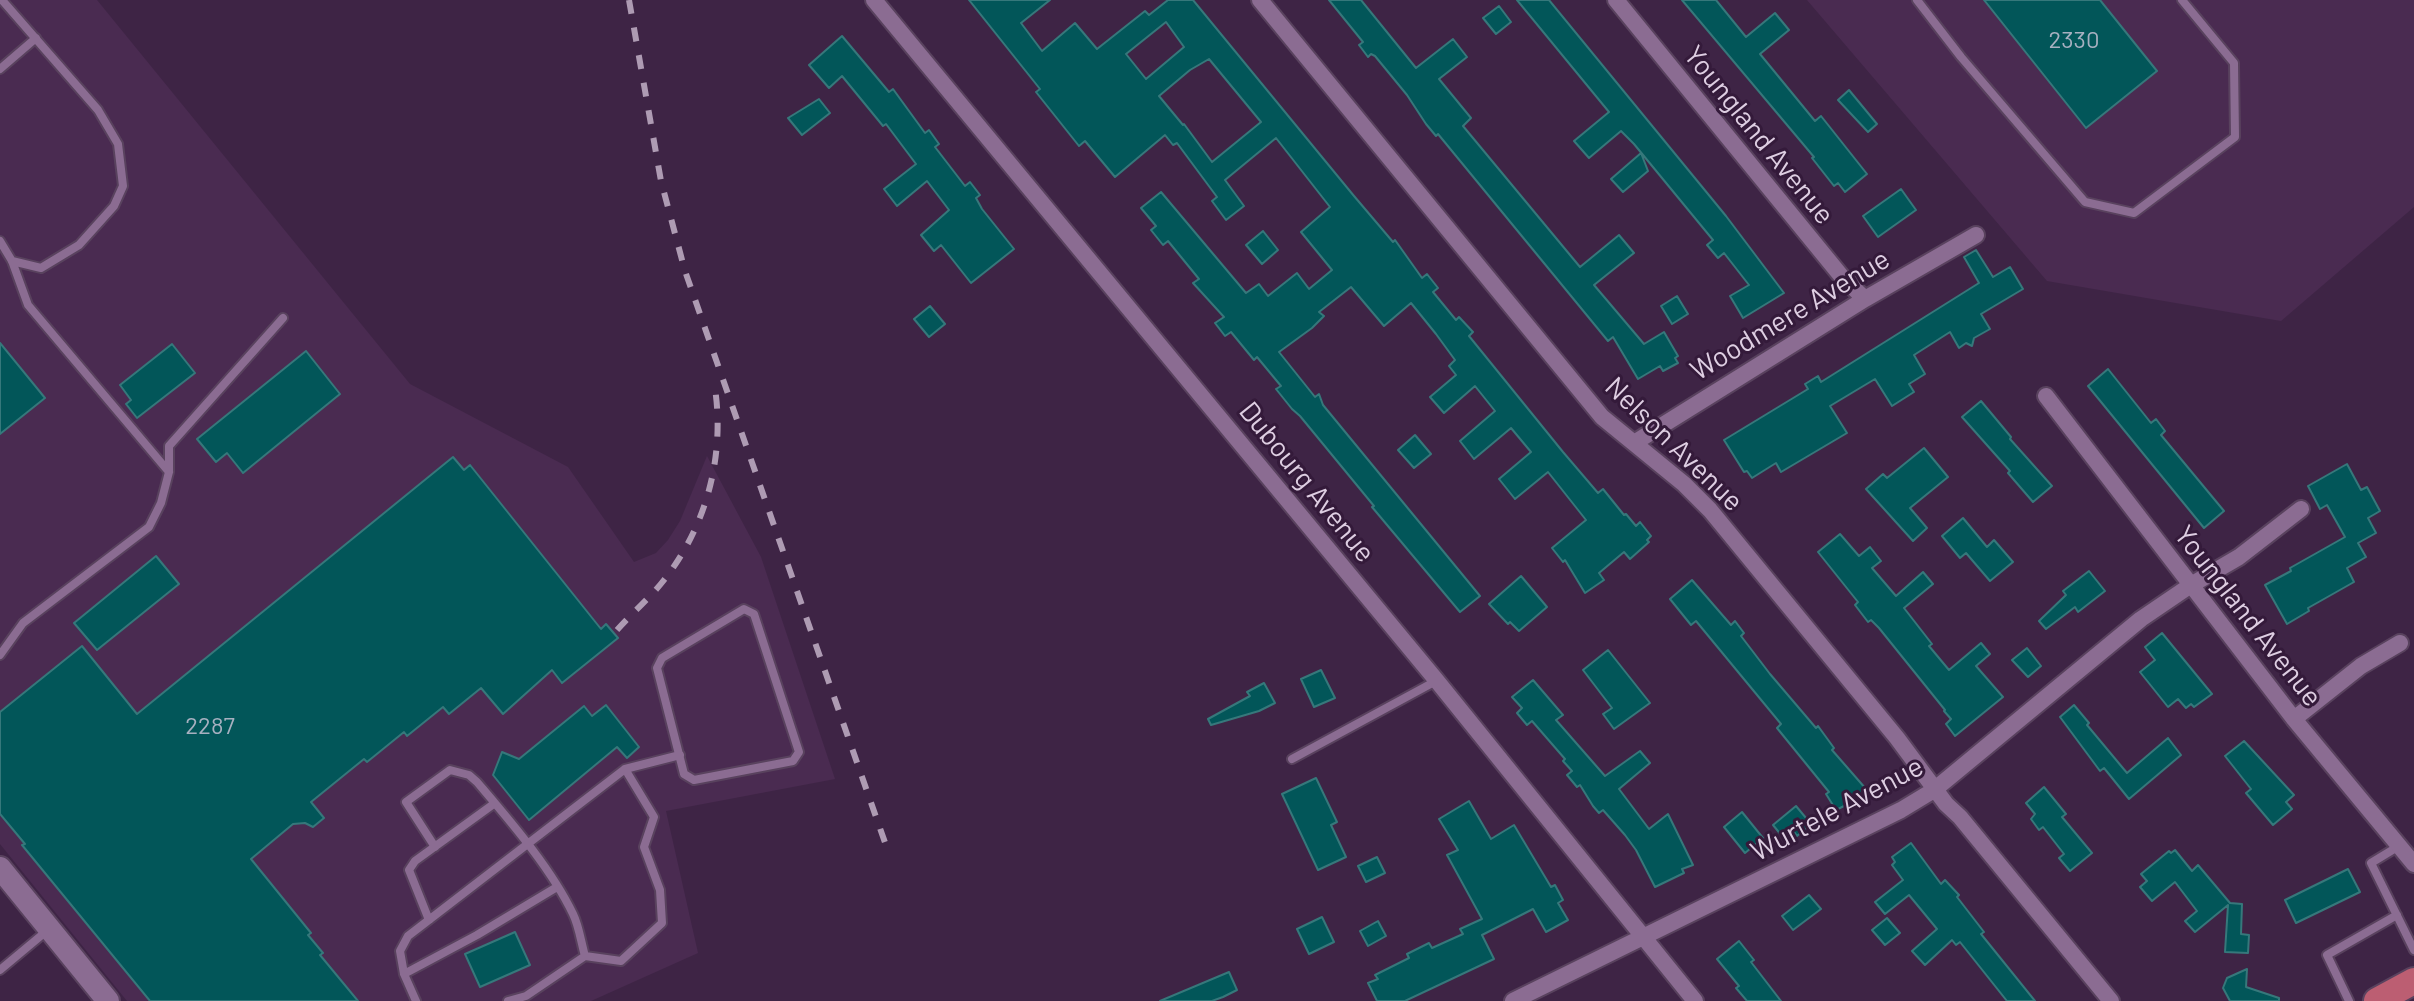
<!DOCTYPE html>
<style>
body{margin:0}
canvas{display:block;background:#3e2445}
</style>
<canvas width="2414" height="1001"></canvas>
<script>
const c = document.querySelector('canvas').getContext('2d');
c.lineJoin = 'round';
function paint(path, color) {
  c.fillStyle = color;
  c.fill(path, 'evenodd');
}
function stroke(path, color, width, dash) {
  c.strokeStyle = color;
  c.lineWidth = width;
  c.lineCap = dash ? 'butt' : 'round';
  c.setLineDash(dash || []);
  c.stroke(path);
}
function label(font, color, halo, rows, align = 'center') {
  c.font = font + ' Barlow,sans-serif';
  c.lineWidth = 6;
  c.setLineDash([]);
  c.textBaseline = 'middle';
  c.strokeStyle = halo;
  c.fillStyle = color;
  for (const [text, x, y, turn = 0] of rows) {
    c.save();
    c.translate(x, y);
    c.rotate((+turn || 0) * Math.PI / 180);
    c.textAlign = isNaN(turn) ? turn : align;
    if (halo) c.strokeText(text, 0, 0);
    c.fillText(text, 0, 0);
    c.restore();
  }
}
paint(new Path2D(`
 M0,0H97L410,384L568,467L634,562L656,553L668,540L680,521L707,456L761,557L835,779L666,811L698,953L591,1001H127L0,844Z
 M1807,0H2414V207L2281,321L2047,281Z`), '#4a2b51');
const building = new Path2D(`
 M969,0H1050L1021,23L1042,51L1075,23L1097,49L1145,11L1149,15L1168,0H1193L1354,196L1393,242L1395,240L1422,278L1427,274L1438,288L1433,292L1456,320L1459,317L1473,332L1469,336L1563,452L1598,493L1603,489L1624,515L1626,514L1636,526L1640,522L1651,536L1647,540L1649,542L1630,559L1624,552L1599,573L1604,580L1585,593L1565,560L1563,562L1552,548L1586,520L1548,472L1515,499L1499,479L1531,452L1511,428L1474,459L1460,441L1495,411L1475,386L1444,413L1430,397L1456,375L1449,366L1455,360L1436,334L1411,303L1384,326L1351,287L1319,312L1324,316L1312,328L1279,352L1315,397L1319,394L1323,405L1480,596L1460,612L1372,507L1374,506L1300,416L1292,409L1276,389L1281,386L1257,357L1254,360L1231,332L1225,336L1215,323L1224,317L1193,283L1199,279L1168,241L1163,245L1151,230L1156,226L1141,208L1161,192L1246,293L1259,284L1268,296L1297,273L1309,289L1332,270L1301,232L1330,207L1276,138L1225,180L1244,206L1226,220L1212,201L1217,197L1177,143L1173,145L1165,135L1115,177L1085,141L1079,146L1036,92L1040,89ZM1166,22L1184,47L1146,79L1126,54ZM1209,59L1261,122L1212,162L1184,124L1183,125L1159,96L1190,70Z
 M1329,0H1361L1416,68L1453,39L1467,57L1439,79L1471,118L1463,126L1580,267L1619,235L1634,253L1594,285L1644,344L1664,332L1678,356L1675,358L1678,363L1663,371L1660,366L1638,379L1613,337L1608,341L1438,134L1436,136L1426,124L1407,95L1375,56L1371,54L1368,57L1359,45L1363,42Z
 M1517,0H1549L1726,216L1784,293L1743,318L1730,296L1749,285L1724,253L1718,258L1707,245L1713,240L1634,144L1621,131L1589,158L1574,141L1609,112Z
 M1682,0H1716L1746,37L1775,13L1789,30L1760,54L1815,121L1821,116L1867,174L1845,192L1838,183L1834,186L1812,158L1814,157Z
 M1984,0H2100L2157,71L2086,128Z
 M1499,6L1511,22L1496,34L1483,18Z
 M842,36L889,92L893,89L925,133L929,130L939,144L935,147L965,186L970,182L980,195L976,198L982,209L1014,249L971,283L941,245L934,251L921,235L949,210L927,181L897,206L884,189L916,164L886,124L883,126L842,76L829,88L809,65Z
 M1849,90L1877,124L1868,132L1838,100Z
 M819,99L830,113L802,135L788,118Z
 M1641,153L1648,171L1623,192L1611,179Z
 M1901,189L1916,210L1878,237L1863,216Z
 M1263,231L1278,250L1262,264L1246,245Z
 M1976,250L1993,277L2010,267L2023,289L1981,314L1990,329L1974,338L1972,346L1966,343L1959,348L1950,332L1914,355L1925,374L1909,384L1914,392L1892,406L1875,379L1830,406L1847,433L1781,472L1776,463L1752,478L1747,471L1744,472L1724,440L1808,389L1805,384L1818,376L1821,382L1979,283L1964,257Z
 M1677,296L1688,314L1672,324L1661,306Z
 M930,306L945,324L929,337L914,319Z
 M0,343L45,398L0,434Z
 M172,344L195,373L137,418L126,404L131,400L120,385Z
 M306,351L340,394L243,473L227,453L216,462L197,439Z
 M2108,369L2151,423L2156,419L2165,431L2161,435L2224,511L2204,528L2088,386Z
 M1981,401L2011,437L2010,439L2052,486L2033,502L2008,473L2010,471L1962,417Z
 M1415,435L1431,454L1414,468L1398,450Z
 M1924,448L1948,477L1910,508L1927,528L1913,541L1866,489L1883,474L1887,478Z
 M453,457L464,470L470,465L601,629L606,624L618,638L562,683L552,670L503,714L481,688L449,714L443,707L407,736L404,732L367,762L364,759L311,802L324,818L313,827L305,823L293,824L251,859L311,933L308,935L323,953L320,955L358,1001H150L22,845L25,844L0,814V712L82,646L137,714Z
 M2347,464L2361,490L2367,487L2380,511L2368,518L2376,533L2358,543L2366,557L2347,568L2354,582L2308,608L2309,611L2287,624L2265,585L2291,571L2290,568L2345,537L2327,505L2320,509L2308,486Z
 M1963,518L1987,547L1994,540L2013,562L1990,581L1966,553L1960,558L1942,536Z
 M1840,534L1859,556L1870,547L1881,561L1872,568L1896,596L1923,572L1933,584L1904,608L1932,644L1929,646L1949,670L1981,643L1990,654L1976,666L2003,697L1955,736L1946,724L1951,719L1944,711L1945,710L1879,628L1871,620L1868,622L1855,605L1858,602L1818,552Z
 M156,556L179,584L97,650L74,623Z
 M2089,571L2105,591L2078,612L2075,607L2046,629L2039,621L2066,595L2063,591Z
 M1521,576L1547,607L1519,631L1510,622L1508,624L1489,604Z
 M1692,580L1731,625L1735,621L1744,633L1741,636L1770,674L1816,728L1818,726L1834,748L1832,750L1866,789L1848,807L1846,805L1836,810L1826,794L1829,792L1777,728L1781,724L1696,621L1691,625L1670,599Z
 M2162,633L2212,694L2194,707L2191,704L2186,708L2178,699L2168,707L2140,672L2155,660L2145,647Z
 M2027,648L2041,666L2028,677L2012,660Z
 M1608,650L1650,703L1614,729L1603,714L1612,708L1583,670Z
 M1321,670L1335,698L1314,707L1301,679Z
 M1533,680L1563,715L1556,720L1605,776L1640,751L1650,763L1619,789L1649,829L1668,814L1693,865L1682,869L1684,873L1655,887L1636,850L1625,835L1603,810L1599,813L1593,806L1580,785L1577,787L1567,775L1572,771L1563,761L1565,759L1532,721L1527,725L1517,713L1522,708L1512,697Z
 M1264,683L1275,703L1259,711L1211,725L1208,719L1250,696L1247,692Z
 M606,705L639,747L627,758L617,747L529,820L493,775L502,752L519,759L584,706L592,716Z
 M2074,705L2089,723L2087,725L2127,773L2168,738L2181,755L2129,799L2104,768L2100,771L2060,717Z
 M2244,741L2294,795L2286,802L2292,809L2273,825L2246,793L2251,789L2225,756Z
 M1316,778L1337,822L1331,825L1346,857L1318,870L1282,794Z
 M2044,787L2066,814L2062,817L2092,853L2070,871L2059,858L2064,854L2043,827L2039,830L2031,819L2035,814L2026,803Z
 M1469,801L1491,839L1514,825L1551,887L1555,885L1563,900L1558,903L1568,920L1546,932L1533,909L1482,935L1494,959L1405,1001H1377L1368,983L1378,979L1375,975L1409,958L1407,954L1429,943L1432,948L1463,934L1460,929L1482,919L1447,855L1458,850L1439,819Z
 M1796,806L1811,824L1797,836L1795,833L1786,841L1773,825Z
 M1742,812L1763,838L1745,853L1724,827Z
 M1911,843L1941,884L1945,880L1959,895L1957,897L1984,932L1981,934L2035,1001H2007L1960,942L1956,945L1952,940L1925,965L1912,951L1937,929L1909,895L1885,914L1875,902L1903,880L1892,865L1895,862L1892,857Z
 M2175,850L2192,871L2198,865L2230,903L2242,904L2241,934L2249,935L2248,953L2225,952L2228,905L2195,932L2185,921L2197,911L2175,882L2152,901L2140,887L2147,881L2141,874L2169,851L2171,853Z
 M1377,857L1385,873L1366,882L1358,866Z
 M2348,869L2360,892L2296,923L2285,900Z
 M1809,895L1821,909L1793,930L1782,916Z
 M1322,917L1334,942L1309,954L1297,929Z
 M1887,918L1900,933L1885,945L1872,930Z
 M1378,921L1386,936L1368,946L1360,931Z
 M515,932L530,965L480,987L465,954Z
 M1739,941L1754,960L1751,962L1781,1001H1747L1736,988L1739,986L1717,959Z
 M2247,969L2246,987L2279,998V1001H2230L2223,988L2227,978Z
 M1229,972L1237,990L1223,997L1212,1001H1160Z`);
paint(building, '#025659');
stroke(building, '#36787b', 2);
const lane = new Path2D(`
 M2,0L98,110L118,144L123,186L114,206L79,245L41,268L12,261
 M1917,0L1961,57L2085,202L2134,213L2235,137L2234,63L2182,0
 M0,69L36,38
 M0,241L12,261L28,305L169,472
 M744,609L754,614L799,752L793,761L694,780L684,774L657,668L662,658Z
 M0,655L23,623L149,527L161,503L169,472V446L283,318
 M1292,759L1436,681
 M625,769L680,755
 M2399,846L2371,863L2414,950
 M435,847L406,802L450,770L469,775L477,782C510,821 551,868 573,914C579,926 581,942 585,956L526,996L508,1001
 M429,920L409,870L415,861L495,803
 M0,970L49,929
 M404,974L477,935L557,887
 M416,1001L404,974L400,951L408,936L625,769L654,817L644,847L660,890L662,923L621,961L585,956
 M2349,1001L2327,955L2397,915`);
const street = new Path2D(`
 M874,0L1437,681L1695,1001
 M1260,0L1602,417L1684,484L1710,510L1897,738L1946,804L1960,817L2111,1001
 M1616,0L1842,277L1865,299
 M2046,396L2294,719L2414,864
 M1634,443L1865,299L1976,235
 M2294,719L2361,666L2400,643
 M1513,1001L1901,810L1934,790L2141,619L2191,585L2239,557L2301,509`);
const secondary = new Path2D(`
 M0,868L108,1001`);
const primary = new Path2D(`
 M2377,1001L2414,981`);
stroke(lane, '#59425e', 12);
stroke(street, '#59425e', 20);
stroke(secondary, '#59425e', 26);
stroke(primary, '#59425e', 30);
stroke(lane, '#8b6c92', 8);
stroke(street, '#8b6c92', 16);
stroke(secondary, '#8b6c92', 22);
stroke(primary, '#bc5e72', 26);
stroke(new Path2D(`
 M629,0L661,181L685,271L889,854
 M617,630C632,613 650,598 664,580C708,524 726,452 714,382`), '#ae9bb3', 6, [14, 14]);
label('24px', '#a7b0c0', null, [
 ["2330",2074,40],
 ["2287",210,726]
]);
label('28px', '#decee2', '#341a3a', [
 ["Youngland Avenue",1759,135,51],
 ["Woodmere Avenue",1790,315,-31],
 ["Nelson Avenue",1674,444,44],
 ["Dubourg Avenue",1307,482,51],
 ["Youngland Avenue",2248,616,52],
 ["Wurtele Avenue",1837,809,-28]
]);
</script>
